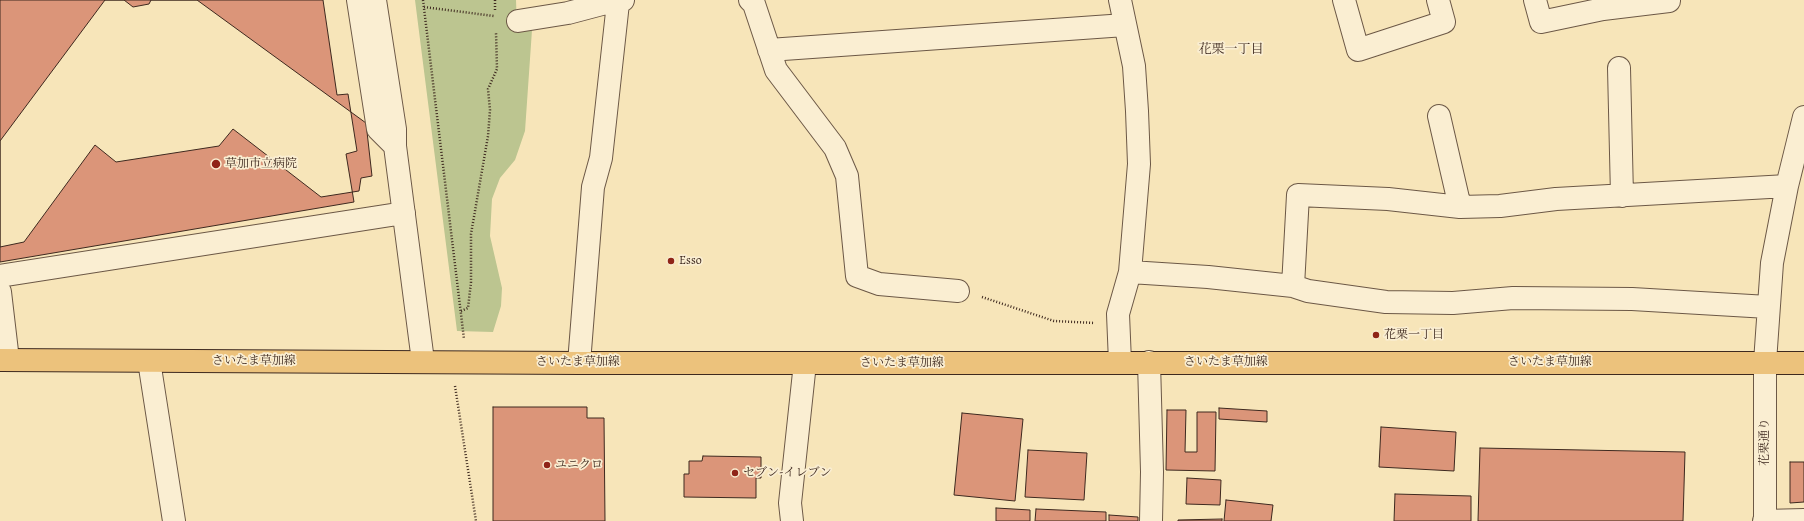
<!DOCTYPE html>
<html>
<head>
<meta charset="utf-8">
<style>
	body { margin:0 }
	canvas { display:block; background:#f7e5b9 }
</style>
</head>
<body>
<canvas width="1804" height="521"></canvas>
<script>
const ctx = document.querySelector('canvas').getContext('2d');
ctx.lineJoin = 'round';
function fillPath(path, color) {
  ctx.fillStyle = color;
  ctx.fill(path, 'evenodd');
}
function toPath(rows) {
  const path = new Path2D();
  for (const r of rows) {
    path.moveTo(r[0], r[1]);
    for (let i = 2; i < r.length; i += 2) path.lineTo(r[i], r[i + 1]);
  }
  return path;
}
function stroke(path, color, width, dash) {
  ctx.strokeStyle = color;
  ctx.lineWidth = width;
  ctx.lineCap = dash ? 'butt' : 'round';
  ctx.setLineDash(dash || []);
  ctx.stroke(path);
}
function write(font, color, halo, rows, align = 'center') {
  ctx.font = font + ' Alegreya,"Noto Serif JP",serif';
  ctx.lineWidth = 3.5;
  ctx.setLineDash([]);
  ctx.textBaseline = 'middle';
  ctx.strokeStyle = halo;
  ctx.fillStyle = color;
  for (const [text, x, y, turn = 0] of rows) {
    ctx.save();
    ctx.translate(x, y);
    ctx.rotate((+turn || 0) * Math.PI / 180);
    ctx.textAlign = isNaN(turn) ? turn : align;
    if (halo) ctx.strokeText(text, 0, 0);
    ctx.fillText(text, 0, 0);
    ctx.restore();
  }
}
const green = toPath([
	[415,0,516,0,517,29,532,30,525,131,515,160,500,178,492,199,490,236,502,288,501,306,493,332,457,331]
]);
const building = toPath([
	[0,0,323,0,337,95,348,94,357,151,346,154,354,202,0,262,0,0],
	[105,0,124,0,133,7,149,4,151,0,197,0,366,123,372,176,361,178,359,191,321,197,233,129,219,146,116,162,95,145,24,242,0,247,0,141,105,0],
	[493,407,587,407,587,418,604,418,605,521,493,521,493,407],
	[1219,408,1267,411,1267,422,1219,419,1219,408],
	[1167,410,1186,410,1185,452,1197,452,1197,412,1216,412,1215,471,1166,470,1167,410],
	[962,413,1023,419,1015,501,954,495,962,413],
	[1381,427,1456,432,1454,471,1379,467,1381,427],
	[1480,448,1685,452,1683,521,1478,521,1480,448],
	[1028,450,1087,453,1084,500,1025,497,1028,450],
	[703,456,761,457,761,478,756,478,756,498,684,497,684,474,689,474,689,461,702,461,703,456],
	[1790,462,1804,462,1804,502,1790,503,1790,462],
	[1187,478,1221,480,1220,505,1186,504,1187,478],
	[1395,494,1471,496,1471,521,1394,521,1395,494],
	[1226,500,1273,505,1271,521,1224,521,1226,500],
	[996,508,1030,510,1030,521,996,521,996,508],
	[1036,509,1106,512,1106,521,1035,521,1036,509],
	[1109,515,1138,517,1138,521,1109,521,1109,515],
	[1222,519,1222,521,1178,521,1178,520,1222,519]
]);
const path = toPath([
	[423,0,464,339],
	[495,0,495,11],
	[424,7,494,16],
	[982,297,1054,321,1095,323],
	[461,311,468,308,471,282,471,234,488,136,490,110,488,89,497,69,496,32],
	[455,386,476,521]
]);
const minor = toPath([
	[358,0,378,129,395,146],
	[375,0,395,129,395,146,423,361],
	[750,0,754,4,776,70,835,148,847,176,857,276,879,284,958,291],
	[1120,0,1134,66,1137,111,1139,164,1130,272,1118,314,1120,362],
	[1344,0,1358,50,1444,22,1438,0],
	[1535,0,1541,22,1603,9,1669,1],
	[518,21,568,13,617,0],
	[769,50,1125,25],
	[1619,68,1622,196],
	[1439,116,1460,207],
	[1130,272,1208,277,1293,286,1308,291,1386,302,1453,303,1513,298,1632,299,1768,307],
	[0,276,404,213],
	[1293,286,1298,195,1388,199,1460,207,1500,206,1556,199,1787,186],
	[0,292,8,360],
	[149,361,174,521],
	[1149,362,1152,472,1151,521],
	[579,363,593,187,601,158,618,3,623,0],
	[792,521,790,503,805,363],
	[1764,521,1804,520],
	[1765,521,1765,362,1772,263,1787,186,1804,117]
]);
const major = toPath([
	[0,360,579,363,1804,363]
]);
const markers = [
	[216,164,5,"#8f2418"],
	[671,261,4,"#8f2418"],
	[1376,335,4,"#8f2418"],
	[547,465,4,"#8f2418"],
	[735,473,4,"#8f2418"]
];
const poiNames = [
	["草加市立病院",225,164],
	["Esso",679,261],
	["花栗一丁目",1384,335],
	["ユニクロ",555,465],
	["セブン-イレブン",743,473]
];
const streetNames = [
	["さいたま草加線",254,361],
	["さいたま草加線",578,362],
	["さいたま草加線",1226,362],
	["さいたま草加線",1550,362],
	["さいたま草加線",902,363],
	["花栗通り",1765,442,-90]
];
const neighbourhoodNames = [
	["花栗一丁目",1231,50]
];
fillPath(green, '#bcc590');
fillPath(building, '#db9579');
stroke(building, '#3e291f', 1);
stroke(minor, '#6c5846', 24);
stroke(major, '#3e291f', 24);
stroke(path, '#3e291f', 2.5, [1, 2]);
stroke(minor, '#faeed2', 22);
stroke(major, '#ecc27c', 22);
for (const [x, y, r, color] of markers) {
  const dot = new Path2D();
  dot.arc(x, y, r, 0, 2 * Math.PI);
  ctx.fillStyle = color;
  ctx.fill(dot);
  stroke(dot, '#faeed2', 1.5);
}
write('12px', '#3e291f', '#faeed2', poiNames, 'left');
write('12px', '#3e291f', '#faeed2', streetNames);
write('13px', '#3e291f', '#faeed2', neighbourhoodNames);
</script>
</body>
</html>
